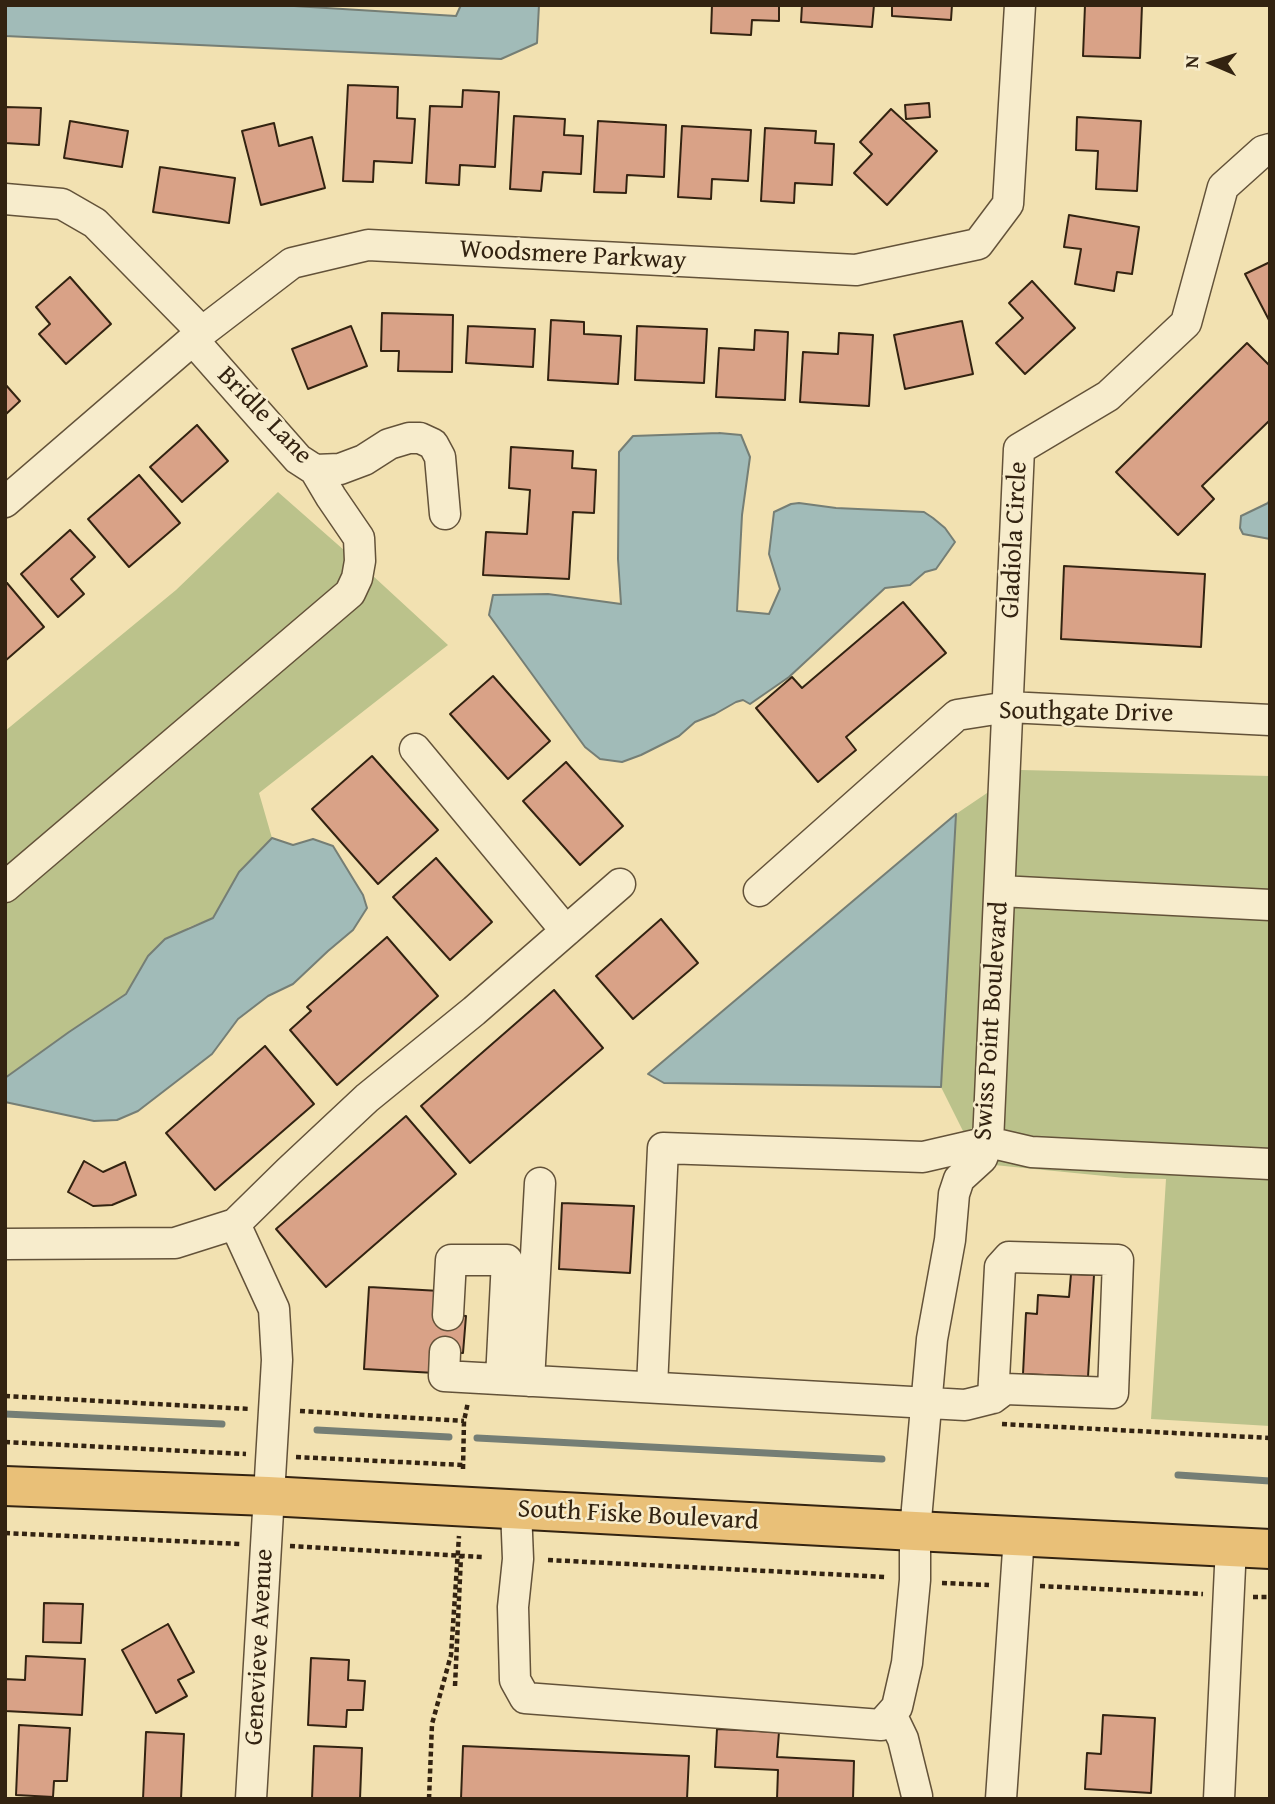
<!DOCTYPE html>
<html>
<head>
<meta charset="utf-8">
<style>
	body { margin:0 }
	#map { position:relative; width:1275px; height:1804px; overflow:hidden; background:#f2e1b1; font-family:"Gentium Book Plus",serif }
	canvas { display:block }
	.frame { position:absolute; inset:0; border:7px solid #332311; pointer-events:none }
	.north { position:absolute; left:1177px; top:28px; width:70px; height:70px; -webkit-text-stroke:5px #f7eccc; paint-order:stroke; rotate:273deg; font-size:19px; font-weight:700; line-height:28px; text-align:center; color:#332311 }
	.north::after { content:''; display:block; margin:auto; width:24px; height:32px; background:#332311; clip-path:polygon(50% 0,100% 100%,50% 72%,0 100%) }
</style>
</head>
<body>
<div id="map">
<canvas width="1275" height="1804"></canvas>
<div class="frame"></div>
<div class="north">N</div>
</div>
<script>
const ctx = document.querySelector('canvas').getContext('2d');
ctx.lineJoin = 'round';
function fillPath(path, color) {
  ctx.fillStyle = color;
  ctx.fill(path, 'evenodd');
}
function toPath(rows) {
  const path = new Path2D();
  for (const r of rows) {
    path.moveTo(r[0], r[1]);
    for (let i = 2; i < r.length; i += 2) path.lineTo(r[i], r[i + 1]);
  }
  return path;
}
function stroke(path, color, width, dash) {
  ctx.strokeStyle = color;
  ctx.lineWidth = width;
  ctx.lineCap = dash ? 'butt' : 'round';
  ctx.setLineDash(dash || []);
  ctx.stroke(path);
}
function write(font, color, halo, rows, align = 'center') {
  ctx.font = font + ' "Gentium Book Plus",serif';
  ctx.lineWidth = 5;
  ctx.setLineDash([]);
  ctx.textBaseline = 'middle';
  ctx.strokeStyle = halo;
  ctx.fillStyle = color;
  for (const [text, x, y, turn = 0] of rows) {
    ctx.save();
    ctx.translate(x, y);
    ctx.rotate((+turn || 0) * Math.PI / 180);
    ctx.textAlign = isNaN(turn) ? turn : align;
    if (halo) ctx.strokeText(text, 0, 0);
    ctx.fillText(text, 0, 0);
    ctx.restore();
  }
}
const green = toPath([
	[278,492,345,551,346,560,338,585,5,870,5,731,176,590],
	[372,575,448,645,259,793,272,838,239,872,213,918,189,927,148,956,126,994,69,1032,5,1078,5,905,360,602],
	[1021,770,1270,776,1270,1426,1151,1419,1166,1179,1125,1178,994,1165,1002,1143,1005,1104,1019,771],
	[990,791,974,1140,971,1147,941,1087,956,814]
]);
const water = toPath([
	[5,5,278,5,456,16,461,5,539,5,537,43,501,59,5,36,5,5],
	[719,433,741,435,750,457,742,515,737,611,769,614,780,589,769,554,774,512,791,504,799,503,836,508,924,512,933,518,945,528,955,542,936,569,925,572,910,585,885,588,789,677,750,704,743,700,736,702,715,714,695,722,679,736,641,755,622,762,600,759,585,747,489,615,493,595,548,594,621,604,618,559,619,452,633,436,719,433],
	[1270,499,1270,539,1243,534,1240,528,1241,516,1268,503,1270,499],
	[956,814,941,1087,664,1083,648,1074,956,814],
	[272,838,293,845,313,839,333,846,363,895,367,908,353,930,328,951,293,984,268,996,238,1019,212,1054,138,1111,117,1120,94,1121,5,1102,5,1078,69,1032,126,994,148,956,165,939,213,918,239,872,272,838]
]);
const stream = toPath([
	[5,1414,222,1424],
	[317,1430,449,1437],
	[477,1438,882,1459],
	[1178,1475,1270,1481]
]);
const building = toPath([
	[712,5,779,5,779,21,752,20,751,35,711,33,712,5],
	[802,5,874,5,872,27,801,22,802,5],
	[892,5,952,5,951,20,892,16,892,5],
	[1085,5,1142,5,1140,58,1083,56,1085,5],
	[348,85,398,87,397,118,415,119,412,163,374,161,373,182,343,181,348,85],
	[463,90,499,92,495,167,460,165,459,185,426,183,430,106,462,107,463,90],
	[929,103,930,117,906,119,905,105,929,103],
	[5,107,41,108,39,145,5,143,5,107],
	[891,109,937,151,887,205,854,173,872,154,860,142,891,109],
	[514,116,565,119,564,135,583,136,581,174,543,172,541,191,510,189,514,116],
	[1077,117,1141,121,1137,191,1096,189,1098,151,1076,150,1077,117],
	[70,121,128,131,122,167,64,158,70,121],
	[598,121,666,125,664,177,627,175,626,193,594,192,598,121],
	[274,123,279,146,312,137,325,188,261,205,242,131,274,123],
	[682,126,751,130,748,181,712,179,711,199,678,197,682,126],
	[765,128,816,131,815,143,834,144,832,185,795,183,794,203,761,201,765,128],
	[160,167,235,178,229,223,153,212,160,167],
	[1069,215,1139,227,1132,274,1117,272,1114,291,1075,284,1081,249,1064,247,1069,215],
	[1270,262,1270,322,1245,274,1270,262],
	[70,277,111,324,66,364,39,334,50,324,36,307,70,277],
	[1032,281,1075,328,1025,374,996,343,1023,318,1009,303,1032,281],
	[382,313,453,315,452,372,398,371,399,351,381,351,382,313],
	[551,320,584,322,584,334,621,336,618,384,548,380,551,320],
	[962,321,973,374,905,389,894,335,962,321],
	[351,326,367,366,308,389,292,349,351,326],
	[468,326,535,329,533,367,466,363,468,326],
	[637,326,707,329,704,383,635,380,637,326],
	[755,330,788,332,785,400,716,397,719,348,754,350,755,330],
	[839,333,873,335,869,406,800,402,803,352,838,354,839,333],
	[1247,343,1270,366,1270,420,1202,486,1214,499,1178,535,1116,472,1247,343],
	[5,384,20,401,5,415,5,384],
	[197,425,228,461,182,502,150,467,197,425],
	[511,447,573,451,572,468,596,470,594,513,573,512,569,579,483,575,486,532,527,534,530,490,509,488,511,447],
	[139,475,180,523,129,567,88,519,139,475],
	[70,530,95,557,71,579,84,594,58,617,21,574,70,530],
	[1064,566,1205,574,1201,647,1061,639,1064,566],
	[7,583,44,627,5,661,5,585,7,583],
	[903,602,946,653,846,737,856,750,818,782,756,708,792,677,802,688,903,602],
	[493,676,550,741,508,779,450,714,493,676],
	[372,756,438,830,378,884,312,809,372,756],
	[566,762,623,826,580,865,523,801,566,762],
	[436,858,492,922,450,960,393,897,436,858],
	[661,919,698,963,633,1019,596,976,661,919],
	[387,937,438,996,337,1085,290,1030,311,1011,307,1007,387,937],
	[554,990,603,1048,470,1163,421,1106,554,990],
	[265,1046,314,1104,215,1190,166,1133,265,1046],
	[406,1116,456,1174,326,1287,276,1229,406,1116],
	[84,1161,103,1172,125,1162,136,1195,112,1205,93,1206,68,1192,84,1161],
	[562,1203,634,1206,630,1273,559,1269,562,1203],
	[1071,1274,1094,1275,1088,1377,1023,1374,1026,1313,1037,1314,1038,1295,1069,1297,1071,1274],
	[369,1287,440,1291,439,1314,466,1316,463,1353,436,1352,435,1373,364,1369,369,1287],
	[44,1603,83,1604,81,1643,43,1642,44,1603],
	[168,1624,194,1672,178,1680,187,1696,156,1713,122,1650,168,1624],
	[26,1656,85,1659,82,1715,5,1711,5,1679,25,1680,26,1656],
	[311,1658,349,1660,348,1680,365,1681,363,1710,347,1710,346,1727,308,1725,311,1658],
	[1103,1715,1155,1718,1151,1793,1085,1789,1087,1753,1101,1754,1103,1715],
	[19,1725,70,1728,67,1781,54,1781,53,1797,16,1795,19,1725],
	[717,1729,779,1732,777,1757,854,1761,853,1799,777,1799,778,1770,715,1767,717,1729],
	[146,1732,184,1734,181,1799,143,1799,146,1732],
	[314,1746,362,1748,360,1799,312,1799,314,1746],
	[463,1746,689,1756,687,1799,461,1799,463,1746]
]);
const path = toPath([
	[5,1396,250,1409],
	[300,1411,464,1421],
	[1002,1424,1270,1438],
	[5,1442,246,1454],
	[296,1457,463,1465],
	[463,1469,464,1421,468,1402],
	[5,1533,240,1544],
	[290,1546,482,1557],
	[548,1560,886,1577],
	[942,1583,989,1585],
	[1040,1586,1203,1594],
	[1253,1597,1270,1597],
	[455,1686,461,1556],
	[429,1799,432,1724,451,1655,459,1536]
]);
const minor = toPath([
	[5,199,62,204,95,223,202,332],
	[193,340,298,459,315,470,340,469,364,460,389,444,409,438,420,438,433,444,440,457,445,514],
	[5,502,202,332,292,263,368,245,856,270,978,244,1008,204,1020,5],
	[415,749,566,931],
	[5,887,350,593,357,578,360,561,359,538,331,497,315,470],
	[759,891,957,715,1008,707,1270,720],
	[1000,891,1270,905],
	[235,1224,274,1309,277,1360,251,1799],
	[5,1244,175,1243,235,1224,289,1171,367,1098,474,1011,620,884],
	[448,1315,451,1260,507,1260,501,1379],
	[445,1352,444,1376,965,1405,993,1398,1005,1389,1113,1393,1118,1260,1009,1257,1000,1267,993,1398],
	[529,1381,540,1183],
	[652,1387,663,1148,923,1157,988,1142,1031,1152,1270,1164],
	[516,1509,518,1559,513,1607,515,1680,525,1698,881,1725,897,1707,907,1663,915,1580,915,1531,932,1339,950,1240,954,1194,959,1179,982,1158,988,1142,1019,449,1108,396,1186,323,1223,187,1263,151,1270,149],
	[891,1714,903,1739,917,1796],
	[1001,1799,1019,1536],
	[1219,1799,1231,1546]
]);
const major = toPath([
	[5,1486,268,1496,915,1531,1270,1549]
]);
const streetNames = [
	["Woodsmere Parkway",573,256,3],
	["Bridle Lane",264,416,46],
	["Gladiola Circle",1015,540,-87],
	["Southgate Drive",1086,713,1],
	["Swiss Point Boulevard",992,1021,-86],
	["South Fiske Boulevard",638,1516,3],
	["Genevieve Avenue",260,1647,-87]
];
fillPath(green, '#bbc28b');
fillPath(water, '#a1bbb8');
stroke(water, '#757e75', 2);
stroke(stream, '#757e75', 7);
fillPath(building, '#d9a287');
stroke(building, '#332311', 2);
stroke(minor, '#635239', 33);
stroke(major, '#332311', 42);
stroke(path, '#332311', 4.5, [5, 3.5]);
stroke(minor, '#f7eccc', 30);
stroke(major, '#e9c078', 38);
write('26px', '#332311', '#f7eccc', streetNames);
</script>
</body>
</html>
